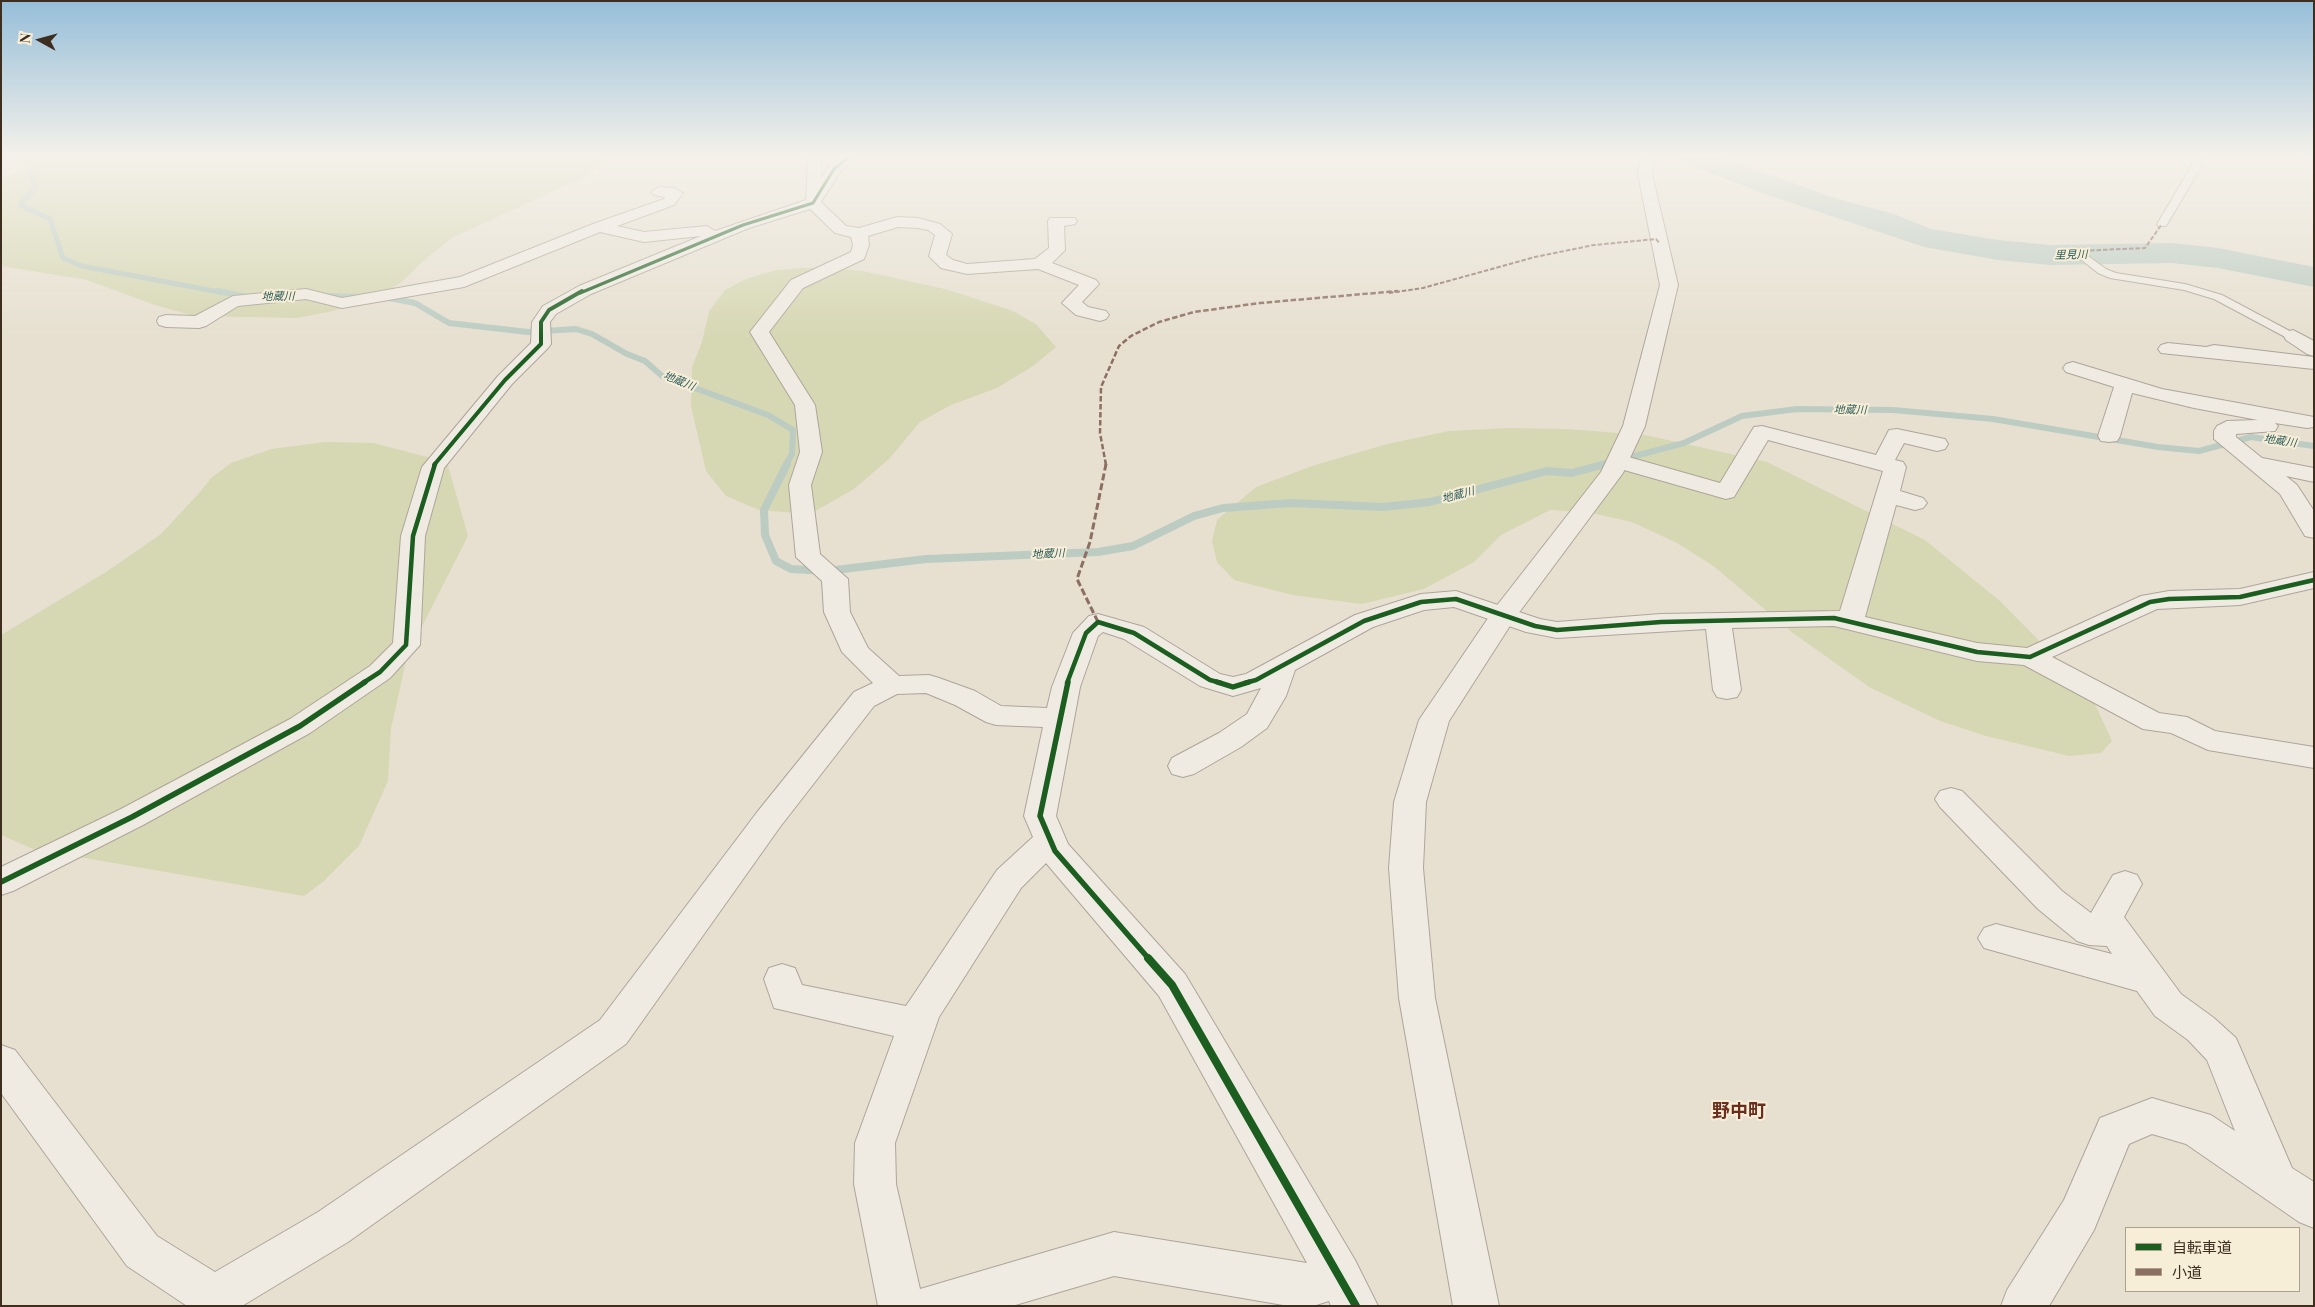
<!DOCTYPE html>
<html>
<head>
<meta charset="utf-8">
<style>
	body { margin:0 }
	#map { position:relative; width:2315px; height:1307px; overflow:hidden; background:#e7e0d1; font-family:"Playfair Display","Noto Sans JP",serif }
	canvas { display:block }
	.frame { position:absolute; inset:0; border:2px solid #3d2e20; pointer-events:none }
	.legend { position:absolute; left:2125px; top:1227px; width:175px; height:65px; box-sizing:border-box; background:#f7eed8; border:1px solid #ada18e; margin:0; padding:6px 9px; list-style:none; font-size:15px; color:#3d2e20 }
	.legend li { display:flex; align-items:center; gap:10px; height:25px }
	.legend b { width:25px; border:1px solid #ada18e }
	.north { position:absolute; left:15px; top:15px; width:50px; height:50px; -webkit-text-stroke:4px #f7eed8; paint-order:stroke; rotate:277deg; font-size:14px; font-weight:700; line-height:20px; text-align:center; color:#3d2e20 }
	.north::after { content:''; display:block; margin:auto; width:18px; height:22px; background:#3d2e20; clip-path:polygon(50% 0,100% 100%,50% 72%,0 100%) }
</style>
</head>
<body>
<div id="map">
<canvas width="2315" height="1307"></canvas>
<div class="frame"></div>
<ul class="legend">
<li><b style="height:6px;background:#1b5e20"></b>自転車道</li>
<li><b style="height:6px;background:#8d6e63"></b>小道</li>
</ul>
<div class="north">N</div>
</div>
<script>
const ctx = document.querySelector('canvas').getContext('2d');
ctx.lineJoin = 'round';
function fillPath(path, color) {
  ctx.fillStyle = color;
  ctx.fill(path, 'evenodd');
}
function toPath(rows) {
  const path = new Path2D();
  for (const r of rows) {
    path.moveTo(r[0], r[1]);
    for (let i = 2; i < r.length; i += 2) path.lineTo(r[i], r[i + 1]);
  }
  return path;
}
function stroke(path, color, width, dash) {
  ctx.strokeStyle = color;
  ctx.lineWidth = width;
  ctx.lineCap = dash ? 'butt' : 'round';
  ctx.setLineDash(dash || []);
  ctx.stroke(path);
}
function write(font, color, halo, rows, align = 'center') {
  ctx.font = font + ' "Playfair Display","Noto Sans JP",serif';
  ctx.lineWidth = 4;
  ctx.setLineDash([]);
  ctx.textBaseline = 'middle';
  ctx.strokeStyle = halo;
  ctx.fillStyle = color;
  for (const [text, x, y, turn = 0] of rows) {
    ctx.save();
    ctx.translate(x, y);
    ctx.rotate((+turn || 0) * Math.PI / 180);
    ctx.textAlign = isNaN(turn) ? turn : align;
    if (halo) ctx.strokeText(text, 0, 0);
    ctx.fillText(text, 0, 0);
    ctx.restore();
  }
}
const green = toPath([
	[1,156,610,156,586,176,452,238,422,262,404,280,377,299,329,312,296,318,194,316,155,305,87,280,1,266,1,179,23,169,26,164,1,159],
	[800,268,831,268,863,271,949,290,1013,311,1036,324,1056,347,1033,366,997,388,951,405,920,422,889,459,854,489,810,514,759,510,726,496,706,471,691,406,692,367,702,342,709,311,725,290,746,279,776,270],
	[1508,428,1566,429,1645,435,1767,462,1925,540,2000,601,2063,665,2094,702,2112,741,2101,753,2069,756,1986,736,1940,721,1869,687,1793,633,1712,565,1677,543,1632,522,1587,512,1550,510,1501,535,1474,562,1424,589,1362,604,1292,595,1234,580,1217,562,1212,541,1217,520,1256,487,1315,465,1387,444,1449,431],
	[325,442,373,443,447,462,468,536,407,656,391,729,388,781,359,846,324,881,304,896,33,849,1,835,1,635,106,572,161,534,200,492,211,478,231,463,272,449]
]);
const streamFar2 = toPath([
	[30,171,36,187,20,205,50,219,63,258,82,266,225,293]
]);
const streamFar1 = toPath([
	[218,291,248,297],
	[321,296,363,297],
	[384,297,415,303,449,323,528,332,576,329,592,334,627,354,645,361,662,376,768,415,793,430,792,454,786,465],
	[1601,465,1684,443,1742,416,1797,409,1893,410,1993,419,2158,447,2199,451,2251,437,2314,446]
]);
const stream = toPath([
	[787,464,764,510,765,535,776,561,791,569,827,571,926,559,1098,552,1133,546,1194,516,1223,508,1291,503,1383,507,1430,502,1547,471,1572,473,1605,464]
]);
const river = toPath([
	[1677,156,1716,156,1841,200,1894,214,1931,229,1998,240,2050,245,2172,243,2218,248,2314,267,2314,287,2218,268,2172,263,2050,265,1998,260,1924,247,1768,195,1681,162,1677,156]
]);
const service = toPath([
	[2194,156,2202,156,2201,167,2166,226,2158,226,2157,224,2191,167,2194,156],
	[2077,248,2106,269,2116,273,2185,284,2222,295,2299,336,2293,340,2289,339,2214,299,2184,290,2110,278,2098,273,2073,253,2073,249,2077,248]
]);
const minor = toPath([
	[806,156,820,156,822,177,829,166,842,156,857,156,840,172,821,202,846,226,859,228,897,217,918,218,940,224,952,234,946,255,953,260,967,264,1035,259,1049,248,1048,221,1050,218,1075,218,1077,221,1075,224,1064,226,1065,250,1052,263,1096,280,1099,284,1082,302,1088,307,1106,311,1109,315,1106,319,1100,321,1076,315,1062,303,1079,285,1038,269,967,274,941,268,929,256,935,235,928,230,918,228,898,227,868,236,869,245,864,259,803,288,769,332,815,405,822,452,811,485,820,554,848,579,850,612,868,648,899,676,929,675,939,678,975,691,1001,706,1047,708,1052,687,1073,633,1089,616,1098,614,1144,627,1220,674,1233,677,1246,674,1355,615,1421,594,1456,591,1540,619,1557,622,1661,614,1840,611,1883,471,1768,440,1734,497,1726,499,1610,466,1607,461,1610,456,1618,454,1720,483,1754,427,1762,426,1876,455,1889,430,1897,429,1945,439,1948,444,1945,449,1937,451,1904,443,1895,460,1903,462,1906,467,1900,491,1923,498,1927,503,1923,508,1915,510,1896,505,1865,617,1977,643,2027,648,2141,596,2169,591,2240,589,2314,572,2314,588,2240,605,2157,609,2052,657,2159,713,2187,717,2215,731,2314,747,2314,768,2208,750,2171,733,2143,729,2024,665,1977,661,1834,626,1732,628,1741,690,1737,697,1727,699,1717,697,1713,690,1706,629,1557,638,1526,632,1454,607,1424,610,1373,627,1295,670,1286,696,1267,728,1241,747,1194,774,1183,777,1172,774,1168,766,1172,758,1219,733,1247,714,1261,688,1233,696,1200,686,1124,639,1103,632,1098,636,1080,687,1056,816,1068,844,1185,974,1355,1260,1378,1306,1331,1306,1329,1301,1313,1306,1289,1306,1114,1276,1012,1306,878,1306,854,1184,855,1143,894,1036,774,1008,764,979,769,968,782,964,795,968,802,985,906,1006,997,870,1033,837,1024,816,1043,727,996,725,986,722,955,705,926,693,897,694,874,706,780,827,626,1044,348,1242,242,1306,187,1306,127,1266,1,1093,1,1045,15,1050,157,1236,215,1272,318,1212,600,1020,758,811,854,692,873,683,842,652,824,612,822,581,796,557,789,485,800,452,795,405,750,332,791,280,851,252,853,245,851,237,835,233,810,209,749,228,591,294,556,314,550,322,551,344,548,348,512,384,444,468,425,536,420,645,390,678,310,733,143,825,13,891,1,895,1,867,121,809,290,719,370,666,393,643,401,536,422,467,498,376,531,343,532,322,543,306,579,286,701,236,644,242,600,232,464,287,342,308,306,299,238,306,206,326,199,328,166,327,159,325,157,321,159,317,166,315,195,316,233,296,306,289,342,298,460,277,593,224,664,199,665,197,654,195,651,192,659,187,675,188,683,193,674,205,617,226,644,232,707,226,715,231,806,200,808,167,806,156],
	[1046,863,1159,996,1307,1263,1114,1232,920,1289,896,1184,895,1143,939,1017,1021,888,1046,863],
	[2299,156,2314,156,2314,161,2301,159,2299,156],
	[2293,330,2314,341,2314,356,2307,354,2286,340,2284,336,2286,332,2293,330],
	[2168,343,2206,347,2214,345,2314,357,2314,369,2161,353,2158,349,2161,345,2168,343],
	[2073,362,2162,389,2314,417,2314,427,2307,428,2275,423,2278,426,2275,431,2236,434,2236,437,2262,458,2314,468,2314,482,2286,476,2297,485,2314,511,2314,538,2305,536,2280,494,2214,439,2214,431,2217,426,2227,421,2258,420,2194,408,2132,393,2120,436,2117,441,2109,442,2101,441,2098,436,2114,387,2066,372,2063,368,2066,364,2073,362],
	[1951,788,1962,791,2062,891,2091,913,2113,875,2125,871,2137,875,2142,884,2124,917,2181,994,2214,1018,2236,1038,2292,1168,2314,1182,2314,1228,2299,1222,2186,1144,2152,1134,2129,1144,2094,1230,2049,1306,2001,1306,2007,1290,2064,1200,2100,1118,2152,1098,2211,1115,2235,1131,2207,1060,2188,1040,2155,1016,2137,991,1984,948,1978,938,1984,928,1996,924,2112,954,2107,946,2089,945,2077,941,2038,909,1940,807,1935,799,1940,791,1951,788]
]);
const tertiary = toPath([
	[1648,156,1664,156,1654,164,1652,174,1678,285,1645,426,1623,473,1515,618,1449,721,1426,802,1423,868,1435,998,1499,1306,1453,1306,1399,998,1389,868,1394,802,1419,720,1495,608,1601,472,1623,426,1660,285,1638,174,1640,162,1648,156]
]);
const quietFar2 = toPath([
	[2077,251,2145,248,2162,224],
	[1389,293,1423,288,1535,257,1594,245,1656,239,1660,244]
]);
const quietFar1 = toPath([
	[1106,465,1100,433,1101,387,1119,346,1131,336,1159,322,1194,312,1260,303,1398,291]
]);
const quiet = toPath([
	[1098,622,1077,579,1090,542,1106,464]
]);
const cyclewayFar4 = toPath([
	[580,293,743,225,813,203,834,169,850,156]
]);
const cyclewayFar3 = toPath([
	[434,465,505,380,541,344,541,322,549,310,582,291]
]);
const cyclewayFar2 = toPath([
	[363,683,380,672,406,645,413,536,435,464],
	[1067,683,1086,633,1098,622,1134,633,1210,680,1221,683],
	[1245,683,1256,680,1364,621,1421,602,1456,599,1535,626,1557,630,1661,622,1834,618,1977,652,2030,657,2150,602,2169,599,2240,597,2314,580]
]);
const cyclewayFar1 = toPath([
	[1068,682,1040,816,1055,851,1149,959],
	[1217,682,1233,687,1249,682],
	[1,882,132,817,300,726,365,682]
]);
const cycleway = toPath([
	[1148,958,1172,985,1356,1306]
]);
const farWaternames = [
	["里見川",2071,255,-1],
	["地蔵川",278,297],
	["地蔵川",679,381,22],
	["地蔵川",1850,410,1],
	["地蔵川",2280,441,8],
	["地蔵川",1458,495,-15],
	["地蔵川",1048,554,-3]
];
const nearQuarternames = [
	["野中町",1739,1111]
];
fillPath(green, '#d6d7b3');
stroke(streamFar2, '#bcccc2', 5);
stroke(streamFar1, '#bcccc2', 6);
stroke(stream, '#bcccc2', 8);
fillPath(river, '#bcccc2');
stroke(service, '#ada599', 2);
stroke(minor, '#ada599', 2);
stroke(tertiary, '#ada599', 2);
fillPath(service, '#efebe3');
fillPath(minor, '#efebe3');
fillPath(tertiary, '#efebe3');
stroke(quietFar2, '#8d6e63', 2, [4.5, 2]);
stroke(quietFar1, '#8d6e63', 2.5, [5.5, 2.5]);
stroke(quiet, '#8d6e63', 3, [7, 3]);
stroke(cyclewayFar4, '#1b5e20', 3);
stroke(cyclewayFar3, '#1b5e20', 4);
stroke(cyclewayFar2, '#1b5e20', 4.5);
stroke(cyclewayFar1, '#1b5e20', 5.5);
stroke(cycleway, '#1b5e20', 8);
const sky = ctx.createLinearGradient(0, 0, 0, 339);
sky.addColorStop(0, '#96bed9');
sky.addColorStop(0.46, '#f4f1ea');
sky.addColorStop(1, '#f4f1ea00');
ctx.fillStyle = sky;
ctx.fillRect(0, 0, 2315, 339);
write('italic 11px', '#2f5d5a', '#f7eed8', farWaternames);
write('bold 18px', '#6b2e1e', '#f7eed8', nearQuarternames);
</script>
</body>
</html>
